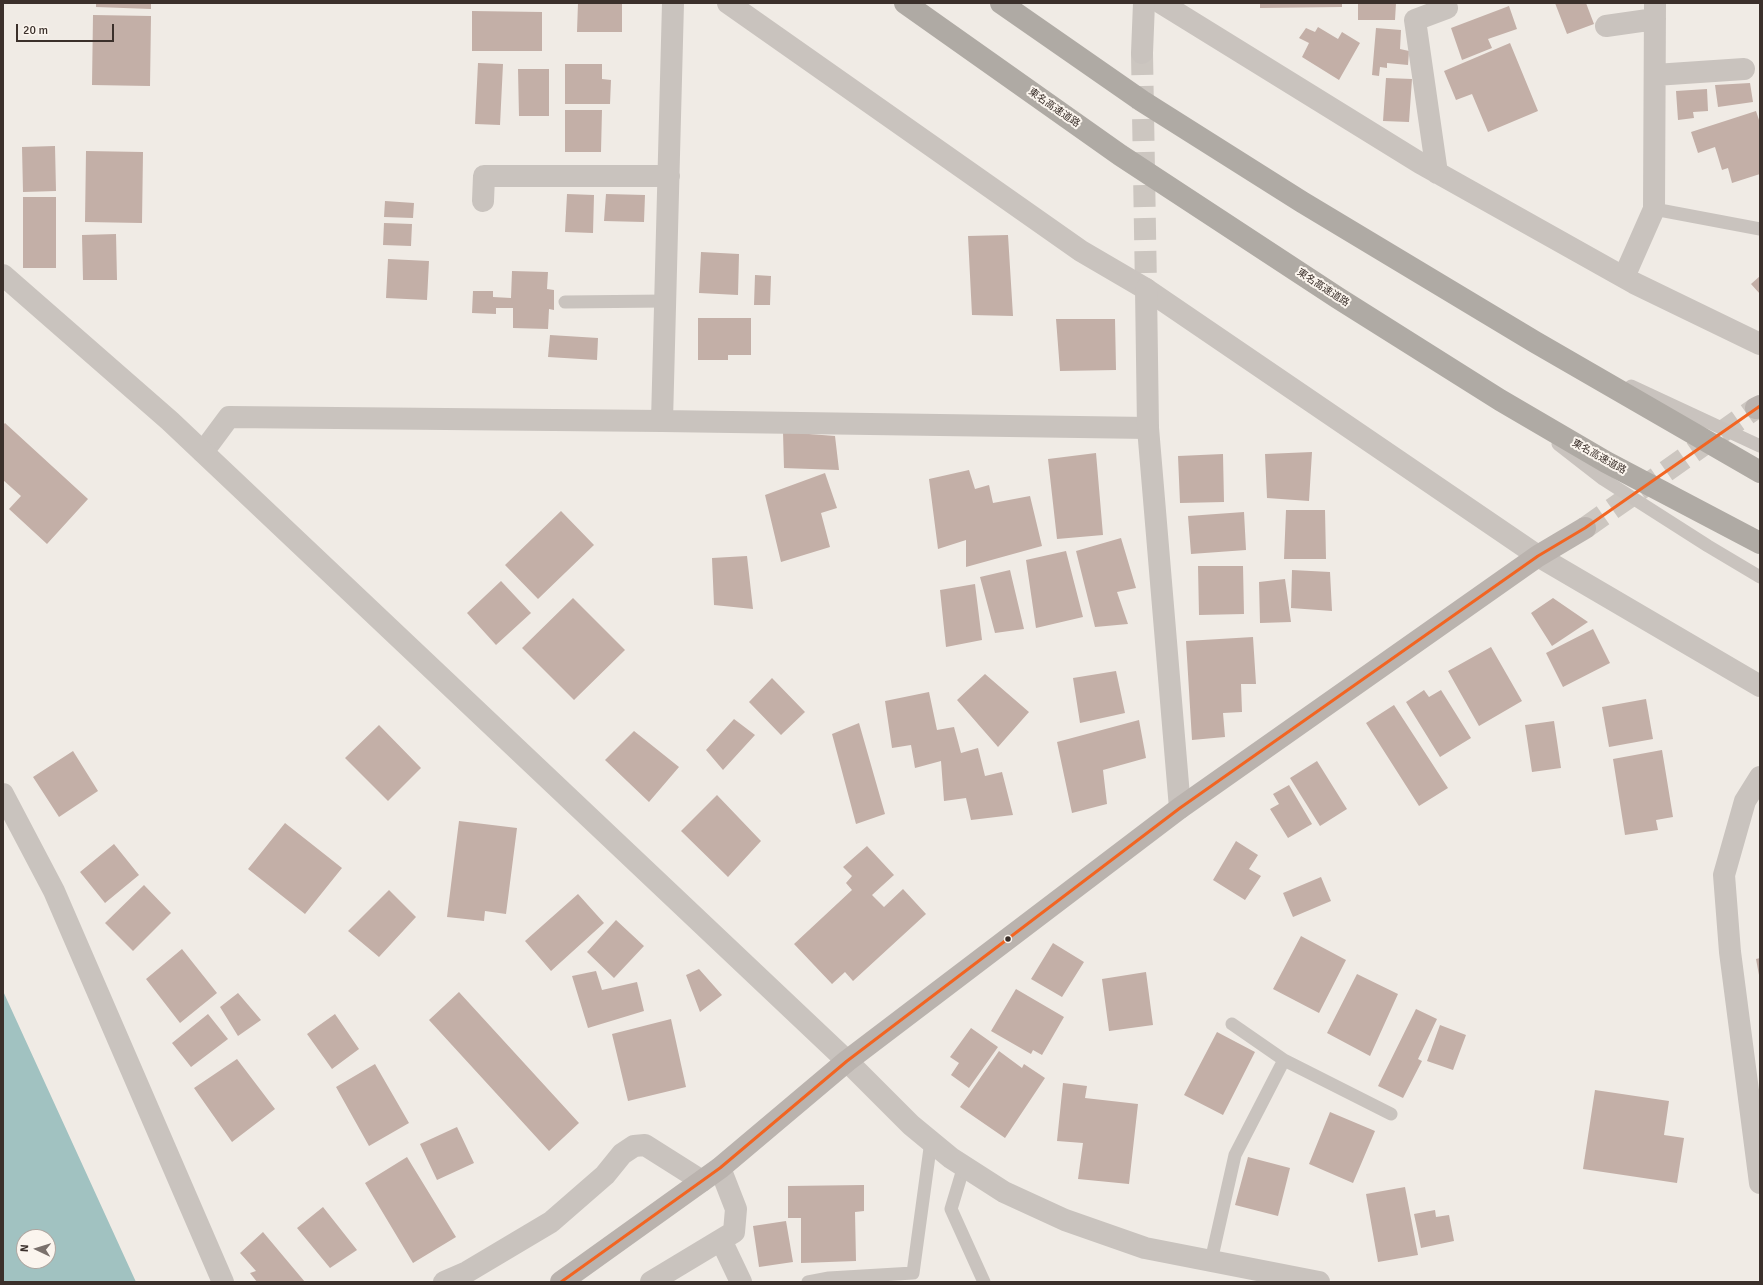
<!DOCTYPE html>
<html>
<head>
<meta charset="utf-8">
<style>
	body { margin:0 }
	#map { position:relative; width:1763px; height:1285px; overflow:hidden; background:#f0ebe5; font-family:Signika,sans-serif }
	canvas { display:block }
	.frame { position:absolute; inset:0; border:4px solid #3b302b; pointer-events:none }
	.north { position:absolute; left:16px; top:1229px; width:40px; height:40px; box-sizing:border-box; background:#fbf5ee; border:1px solid #aea6a0; border-radius:50%; rotate:274deg; font-size:11px; font-weight:700; line-height:16px; text-align:center; color:#3b302b }
	.north::after { content:''; display:block; margin:auto; width:14px; height:18px; background:#7a716c; clip-path:polygon(50% 0,100% 100%,50% 72%,0 100%) }
	.scale { position:absolute; left:16px; top:24px; width:98px; height:18px; box-sizing:border-box; border:2px solid #3b302b; border-top:0; padding-left:5px; font-size:12px; line-height:14px; white-space:nowrap; color:#3b302b; -webkit-text-stroke:3px #fbf5ee; paint-order:stroke }
</style>
</head>
<body>
<div id="map">
<canvas width="1763" height="1285"></canvas>
<div class="frame"></div>
<div class="north">N</div>
<div class="scale">20 m</div>
</div>
<script>
const ctx = document.querySelector('canvas').getContext('2d');
ctx.lineJoin = 'round';
function fillPath(path, color) {
  ctx.fillStyle = color;
  ctx.fill(path, 'evenodd');
}
function toPath(rows) {
  const path = new Path2D();
  for (const r of rows) {
    path.moveTo(r[0], r[1]);
    for (let i = 2; i < r.length; i += 2) path.lineTo(r[i], r[i + 1]);
  }
  return path;
}
function stroke(path, color, width, dash) {
  ctx.strokeStyle = color;
  ctx.lineWidth = width;
  ctx.lineCap = dash ? 'butt' : 'round';
  ctx.setLineDash(dash || []);
  ctx.stroke(path);
}
function write(font, color, halo, rows, align = 'center') {
  ctx.font = font + ' Signika,"Noto Sans JP",sans-serif';
  ctx.lineWidth = 4;
  ctx.setLineDash([]);
  ctx.textBaseline = 'middle';
  ctx.strokeStyle = halo;
  ctx.fillStyle = color;
  for (const [text, x, y, turn = 0] of rows) {
    ctx.save();
    ctx.translate(x, y);
    ctx.rotate((+turn || 0) * Math.PI / 180);
    ctx.textAlign = isNaN(turn) ? turn : align;
    if (halo) ctx.strokeText(text, 0, 0);
    ctx.fillText(text, 0, 0);
    ctx.restore();
  }
}
const water = toPath([
	[3,991,8,1002,136,1282,3,1282],
	[24,1237,48,1237,48,1261,24,1261]
]);
const building = toPath([
	[96,3,151,3,151,9,96,7],
	[578,3,622,3,622,32,577,32],
	[1260,3,1342,3,1342,7,1260,8],
	[1358,3,1396,3,1395,20,1358,20],
	[1555,3,1586,3,1594,24,1567,34],
	[1509,6,1517,29,1488,39,1492,48,1462,60,1451,28],
	[472,11,542,12,542,51,472,51],
	[93,15,151,16,150,86,92,85],
	[1318,27,1338,39,1342,32,1360,43,1339,80,1302,57,1309,43,1299,38,1306,28,1315,32],
	[1376,28,1401,30,1400,49,1409,51,1408,65,1387,63,1387,68,1380,67,1379,76,1372,75],
	[1510,43,1538,111,1488,132,1472,94,1456,100,1444,71],
	[478,63,503,64,500,125,475,124],
	[565,64,602,64,602,79,611,80,610,104,565,104],
	[518,69,549,69,549,116,519,116],
	[1386,78,1412,79,1409,122,1383,121],
	[1750,83,1753,102,1718,107,1715,85],
	[1707,89,1708,111,1693,112,1694,118,1678,120,1676,91],
	[565,110,602,110,601,152,565,152],
	[1756,111,1760,123,1760,174,1732,183,1728,168,1722,170,1715,147,1698,153,1691,132],
	[55,146,56,191,23,192,22,147],
	[86,151,143,152,142,223,85,222],
	[567,194,594,195,593,233,565,232],
	[606,194,645,195,644,222,604,221],
	[23,197,56,197,56,268,23,268],
	[385,201,414,203,413,218,384,217],
	[384,223,412,224,411,246,383,245],
	[116,234,117,280,83,280,82,235],
	[1008,235,1013,316,972,315,968,236],
	[701,252,739,254,738,295,699,293],
	[388,259,429,261,427,300,386,298],
	[512,271,548,272,547,289,554,290,554,310,549,309,548,329,513,328,513,308,496,308,496,314,472,313,473,291,493,291,493,297,511,298],
	[755,275,771,276,770,305,754,305],
	[1760,276,1760,294,1751,284],
	[698,318,751,318,751,355,728,355,728,360,698,360],
	[1056,319,1115,319,1116,370,1060,371],
	[550,335,598,338,597,360,548,357],
	[5,423,88,499,47,544,9,509,21,496,3,480,3,425],
	[783,432,835,436,839,470,784,468],
	[1312,452,1309,501,1267,498,1265,454],
	[1096,453,1103,535,1057,539,1048,459],
	[1223,454,1224,502,1180,503,1178,456],
	[969,470,975,489,989,485,993,503,1030,496,1042,546,966,567,966,540,938,549,929,479],
	[825,473,837,508,821,513,830,547,781,562,765,495],
	[1286,510,1325,510,1326,559,1284,559],
	[561,511,594,545,538,599,505,565],
	[1244,512,1246,550,1191,554,1188,516],
	[1121,538,1136,588,1117,592,1128,624,1095,627,1076,551],
	[1066,551,1083,617,1036,628,1026,560],
	[747,556,753,609,714,605,712,558],
	[1198,566,1243,566,1244,614,1199,615],
	[1010,570,1024,629,995,633,980,577],
	[1292,570,1330,572,1332,611,1291,608],
	[1285,579,1291,622,1260,623,1259,582],
	[501,581,531,613,496,645,467,613],
	[975,584,982,640,946,647,940,590],
	[573,598,625,650,574,700,522,648],
	[1553,598,1588,622,1552,646,1531,613],
	[1593,629,1610,663,1563,687,1546,653],
	[1253,637,1256,684,1241,684,1242,712,1223,713,1225,737,1192,740,1186,641],
	[1491,647,1522,701,1479,726,1448,671],
	[1116,671,1125,713,1080,723,1073,678],
	[985,674,1029,712,998,747,957,700],
	[772,678,805,712,781,735,749,702],
	[1424,690,1429,697,1441,690,1471,738,1440,757,1406,702],
	[929,692,937,730,954,727,961,753,978,748,985,776,1002,772,1013,815,971,820,966,798,944,801,941,761,915,768,911,745,892,748,885,701],
	[1646,699,1653,739,1609,747,1602,707],
	[1394,705,1448,788,1419,806,1366,723],
	[734,719,755,735,723,770,706,750],
	[1139,720,1146,758,1103,770,1107,804,1072,813,1057,742],
	[1554,721,1561,768,1532,772,1525,725],
	[859,723,885,814,856,824,832,734],
	[379,725,421,768,388,801,345,758],
	[634,731,679,767,649,802,605,760],
	[1662,750,1673,817,1656,820,1658,830,1625,835,1613,759],
	[73,751,98,791,59,817,33,777],
	[1317,761,1347,809,1320,826,1290,778],
	[1289,785,1312,824,1288,838,1270,809,1279,804,1273,794],
	[717,795,761,841,728,877,681,831],
	[459,821,517,828,506,914,485,911,484,921,447,917],
	[285,823,342,868,305,914,248,869],
	[1236,841,1258,855,1249,869,1261,876,1245,900,1213,880],
	[114,844,139,875,105,903,80,872],
	[867,846,894,875,872,895,884,907,903,889,926,914,853,981,845,972,832,984,794,944,852,890,846,883,852,876,843,867],
	[1321,877,1331,901,1293,917,1283,893],
	[144,885,171,913,133,951,105,923],
	[389,890,416,917,379,957,348,931],
	[578,894,604,923,551,971,525,941],
	[616,920,644,946,614,978,587,952],
	[1301,936,1346,960,1319,1013,1273,989],
	[1053,943,1084,962,1062,997,1031,979],
	[182,949,217,993,180,1023,146,979],
	[1760,958,1760,975,1759,975,1756,959],
	[699,969,722,995,700,1012,686,975],
	[596,971,602,990,637,982,644,1011,588,1028,572,976],
	[1146,972,1153,1025,1109,1031,1102,979],
	[1357,974,1398,994,1370,1056,1327,1033],
	[1016,989,1064,1017,1042,1055,1033,1050,1031,1054,991,1031],
	[459,992,579,1123,549,1151,429,1020],
	[238,993,261,1020,238,1036,220,1007],
	[1416,1009,1437,1019,1418,1059,1422,1061,1403,1098,1378,1086],
	[208,1014,228,1039,191,1067,172,1043],
	[335,1014,359,1049,332,1069,307,1034],
	[671,1019,686,1087,628,1101,612,1034],
	[1440,1025,1466,1035,1453,1070,1427,1061],
	[971,1028,998,1047,969,1088,951,1075,959,1063,950,1057],
	[1217,1032,1255,1052,1223,1115,1184,1095],
	[999,1051,1022,1068,1024,1064,1045,1078,1005,1138,960,1107],
	[237,1059,275,1109,232,1142,194,1088],
	[375,1064,409,1123,369,1146,336,1087],
	[1063,1083,1087,1086,1085,1098,1138,1104,1129,1184,1078,1179,1083,1143,1057,1141],
	[1595,1090,1669,1101,1664,1135,1684,1138,1677,1183,1583,1169],
	[1330,1112,1375,1131,1353,1183,1309,1164],
	[457,1127,474,1163,437,1180,420,1144],
	[407,1157,456,1237,413,1263,365,1183],
	[1248,1157,1290,1168,1278,1216,1235,1205],
	[864,1185,864,1211,855,1212,856,1261,801,1263,801,1218,788,1218,788,1186],
	[1405,1187,1418,1255,1378,1262,1366,1194],
	[323,1207,357,1250,330,1268,297,1228],
	[1435,1210,1436,1217,1449,1215,1454,1241,1421,1248,1414,1214],
	[786,1221,793,1262,759,1267,753,1226],
	[263,1232,305,1282,257,1282,250,1273,256,1271,240,1253]
]);
const tertiaryTunnel = toPath([
	[1142,53,1146,289]
]);
const secondaryTunnel = toPath([
	[1585,528,1756,408]
]);
const service = toPath([
	[1654,209,1760,229],
	[565,302,665,301],
	[1631,386,1760,446],
	[1558,444,1603,479,1708,546,1760,577],
	[1284,1060,1391,1114],
	[964,1166,951,1209,984,1282],
	[1211,1261,1235,1155,1284,1060,1232,1024],
	[808,1282,829,1278,913,1273,931,1141]
]);
const minor = toPath([
	[673,3,662,421,1148,428],
	[728,3,1081,251,1146,289,1538,556,1760,686],
	[1161,3,1420,163,1634,283,1760,344],
	[1606,26,1655,19],
	[1655,75,1744,69],
	[1437,173,1415,20,1447,8],
	[483,201,484,176,669,176],
	[1624,277,1654,209,1655,3],
	[203,452,229,417,662,421],
	[1760,777,1745,801,1724,875,1730,952,1760,1183],
	[3,794,54,891,223,1282],
	[721,1240,741,1282],
	[444,1282,467,1272,551,1222,605,1175,622,1154,634,1146,645,1145,702,1181],
	[651,1282,734,1232,736,1209,720,1168]
]);
const tertiary = toPath([
	[1142,53,1144,3],
	[3,275,170,421,847,1061,911,1125,951,1158,1004,1192,1065,1220,1145,1248,1319,1282],
	[1146,289,1148,428,1180,808]
]);
const secondary = toPath([
	[1756,408,1760,406],
	[561,1282,720,1168,847,1061,1180,808,1538,556,1585,528]
]);
const motorwayBridge = toPath([
	[905,3,1120,155,1338,298,1500,400,1606,462,1760,543],
	[1001,3,1142,101,1302,202,1535,342,1760,472]
]);
const bus1 = toPath([
	[561,1282,720,1168,847,1061,1180,808,1538,556,1585,528,1760,406]
]);
const markers = [
	[1008,939,3.5,"#3b302b"]
];
const streetNames = [
	["東名高速道路",1054,108,35],
	["東名高速道路",1323,288,33],
	["東名高速道路",1599,457,29]
];
fillPath(water, '#a1c2c1');
fillPath(building, '#c3afa7');
stroke(tertiaryTunnel, '#ccc6c0', 22, [22, 11]);
stroke(secondaryTunnel, '#ccc6c0', 22, [22, 11]);
stroke(service, '#c9c3be', 13);
stroke(minor, '#c9c3be', 22);
stroke(tertiary, '#c9c3be', 22);
stroke(secondary, '#bab3ae', 22);
stroke(motorwayBridge, '#afaaa4', 22);
stroke(bus1, '#f26522', 3);
for (const [x, y, r, color] of markers) {
  const dot = new Path2D();
  dot.arc(x, y, r, 0, 2 * Math.PI);
  ctx.fillStyle = color;
  ctx.fill(dot);
  stroke(dot, '#fbf5ee', 1.5);
}
write('10px', '#3b302b', '#fbf5ee', streetNames);
</script>
</body>
</html>
